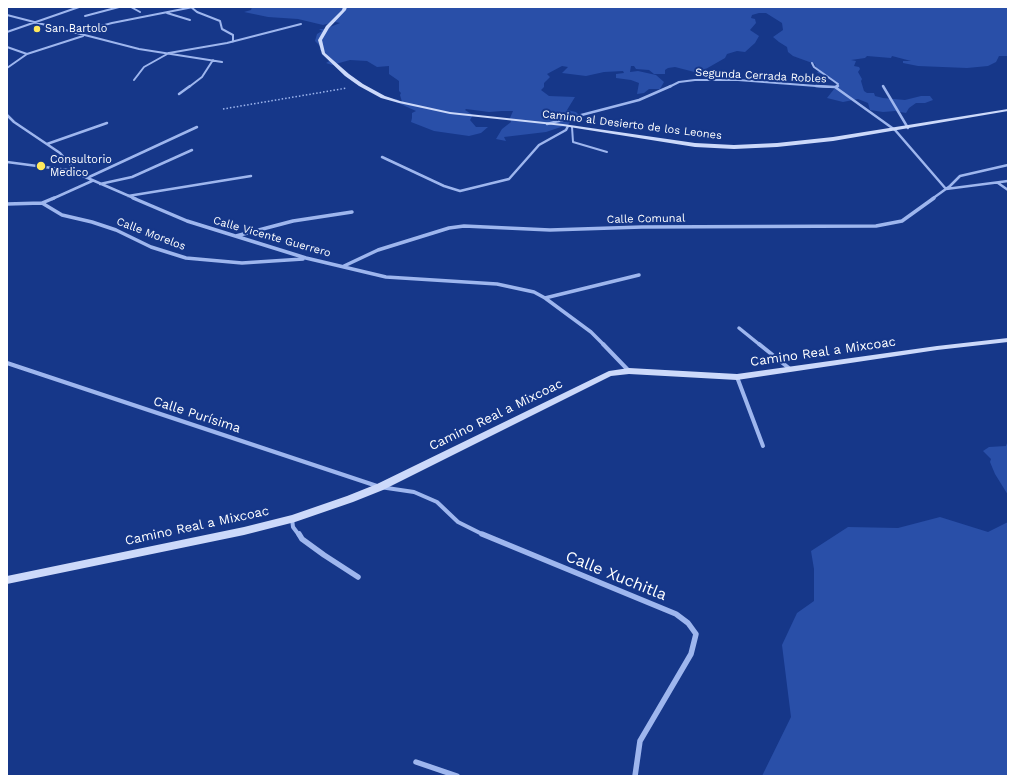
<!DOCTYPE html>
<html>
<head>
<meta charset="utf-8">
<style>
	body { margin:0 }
	#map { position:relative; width:1015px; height:783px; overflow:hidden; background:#163789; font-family:"Work Sans",sans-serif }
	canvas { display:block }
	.frame { position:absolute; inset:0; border:8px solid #fff; pointer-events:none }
</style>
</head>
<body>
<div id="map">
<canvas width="1015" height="783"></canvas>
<div class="frame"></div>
</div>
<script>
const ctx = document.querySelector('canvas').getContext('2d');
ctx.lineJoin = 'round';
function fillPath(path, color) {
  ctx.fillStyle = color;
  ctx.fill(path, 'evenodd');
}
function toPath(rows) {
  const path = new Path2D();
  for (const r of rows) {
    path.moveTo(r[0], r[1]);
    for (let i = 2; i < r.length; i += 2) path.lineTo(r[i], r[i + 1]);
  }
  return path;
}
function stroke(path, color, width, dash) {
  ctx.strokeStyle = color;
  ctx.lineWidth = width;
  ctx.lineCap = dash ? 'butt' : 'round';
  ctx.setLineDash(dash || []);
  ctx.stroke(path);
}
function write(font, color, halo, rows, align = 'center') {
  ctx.font = font + ' "Work Sans",sans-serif';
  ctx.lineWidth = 4;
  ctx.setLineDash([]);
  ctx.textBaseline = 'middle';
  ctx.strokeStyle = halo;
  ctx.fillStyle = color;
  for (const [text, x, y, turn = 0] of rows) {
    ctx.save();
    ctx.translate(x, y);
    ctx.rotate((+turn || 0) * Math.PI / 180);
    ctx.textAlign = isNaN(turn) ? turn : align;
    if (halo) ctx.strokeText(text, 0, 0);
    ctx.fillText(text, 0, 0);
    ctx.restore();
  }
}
const green = toPath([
	[252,7,1008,7,1008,56,999,56,996,62,988,66,967,68,918,66,903,63,903,61,911,61,892,56,891,58,867,56,865,58,851,60,856,61,854,66,859,67,860,69,858,72,862,79,861,81,864,91,867,93,874,93,875,96,883,98,905,100,921,96,930,96,933,100,925,103,916,103,909,108,906,113,895,111,883,112,870,110,868,103,858,99,843,102,827,98,838,84,822,74,817,73,819,71,816,69,815,64,793,56,788,52,787,47,779,42,773,37,783,30,782,23,766,13,759,13,752,15,751,18,755,19,756,23,750,30,759,36,755,43,745,52,737,51,727,54,725,58,704,70,713,72,716,75,710,76,675,67,668,68,665,70,665,74,654,74,649,70,636,69,634,66,631,66,630,72,638,71,656,75,664,82,660,89,649,89,644,93,637,94,639,83,631,80,616,78,616,74,624,73,623,71,604,72,586,76,562,73,568,67,562,66,547,74,550,77,544,83,544,87,541,90,549,96,575,97,567,110,576,112,580,116,571,121,567,126,561,127,546,132,504,137,506,141,496,139,502,129,511,122,510,118,513,111,502,111,489,112,466,109,465,110,473,115,470,120,476,127,488,127,481,133,469,136,434,131,411,122,412,118,412,113,416,111,396,102,396,99,402,102,400,95,401,93,399,91,399,81,389,74,389,66,377,67,367,61,350,60,332,65,326,63,331,60,326,54,320,50,321,47,315,41,317,34,322,31,319,29,325,29,340,23,335,22,323,25,298,19,268,17,244,12,251,10],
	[1008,440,1008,495,995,474,990,462,991,459,983,451,989,447,1006,446],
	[940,517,988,532,1008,522,1008,776,762,776,791,717,782,645,797,613,814,601,814,569,811,551,848,527,898,528]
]);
const path = toPath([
	[223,109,347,88]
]);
const lane = toPath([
	[572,127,573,142,607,152]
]);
const streetFar4 = toPath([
	[131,7,140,12],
	[191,7,197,12,220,21,222,29,233,35,233,42],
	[167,13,190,20],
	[7,15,139,49,222,62],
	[85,16,119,7],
	[7,32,79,7],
	[75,33,112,23,193,7],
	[7,47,27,54],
	[812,63,814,67,838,84,836,87],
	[7,68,27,54,83,36],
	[134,80,144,67,169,53,227,43,301,24],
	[189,87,202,77,213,60],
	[669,87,679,82,695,80,738,80,829,87]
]);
const streetFar3 = toPath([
	[816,86,835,87,838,86],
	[883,86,908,128],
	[835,87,895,130,946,189],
	[179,94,190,86],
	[7,115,14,122,60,153,76,171,83,176,136,199],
	[547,124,639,100,671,86],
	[47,144,107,123],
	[382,157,444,186,460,191,509,179,539,145,566,130,568,126],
	[7,162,75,171],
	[87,178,197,127],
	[998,183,1008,190],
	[100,184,132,177,192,150],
	[946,189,1008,181],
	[128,196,251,176],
	[52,199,92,181],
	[932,199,950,186,960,176,1008,165]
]);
const streetFar2 = toPath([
	[133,198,187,221,306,258,386,277,497,284,534,292,545,298,591,332,604,345],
	[42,203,54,198],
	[7,204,42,203,62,215,92,222,116,230,151,247,186,258,242,263,303,259],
	[236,236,293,221,352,212],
	[344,266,378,250,449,228,464,226,550,230,642,227,876,226,902,221,934,198],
	[545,298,639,275],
	[739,328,760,345]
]);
const streetFar1 = toPath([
	[603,344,629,371],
	[759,344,790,369],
	[7,363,380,487,414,492,437,502,458,522,484,535],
	[737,377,763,446],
	[292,519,293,527,299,535]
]);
const street = toPath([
	[299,534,302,539,324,555,358,577],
	[482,534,676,614,688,623,696,634,691,654,640,741,635,776],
	[416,762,457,776]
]);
const secondary = toPath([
	[343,7,347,7,346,10,329,28,322,40,325,53,349,74,363,84,385,96,400,101,450,112,563,124,695,143,734,145,777,143,833,137,1008,109,1008,111,833,141,777,147,734,149,695,147,563,126,450,114,399,103,381,98,359,86,345,76,322,54,318,40,326,26,342,10,343,7],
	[1008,338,1008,342,937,350,737,380,629,374,611,376,383,490,353,502,295,522,244,535,7,584,7,576,244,527,292,515,347,496,377,484,609,371,629,368,737,374,937,346,1008,338]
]);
const markers = [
	[37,29,4,"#ffe95c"],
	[41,166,5,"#ffe95c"]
];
const farPoinames = [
	["San Bartolo",45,29],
	["Consultorio",50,160],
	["Medico",50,173]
];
const farStreetnames = [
	["Segunda Cerrada Robles",761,76,3],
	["Camino al Desierto de los Leones",632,125,7],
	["Calle Comunal",646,219,-1],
	["Calle Morelos",151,234,21],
	["Calle Vicente Guerrero",272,237,16]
];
const streetNames = [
	["Camino Real a Mixcoac",823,352,-8],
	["Calle Purísima",197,415,18],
	["Camino Real a Mixcoac",496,415,-26],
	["Camino Real a Mixcoac",197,526,-12]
];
const nearStreetnames = [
	["Calle Xuchitla",616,576,22]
];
fillPath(green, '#294fa8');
stroke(path, '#9eb6ee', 1.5, [1.5, 2]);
stroke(lane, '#9eb6ee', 2);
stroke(streetFar4, '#9eb6ee', 2);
stroke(streetFar3, '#9eb6ee', 2.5);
stroke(streetFar2, '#9eb6ee', 3.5);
stroke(streetFar1, '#9eb6ee', 4);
stroke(street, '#9eb6ee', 5.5);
fillPath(secondary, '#ccd9fa');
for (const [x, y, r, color] of markers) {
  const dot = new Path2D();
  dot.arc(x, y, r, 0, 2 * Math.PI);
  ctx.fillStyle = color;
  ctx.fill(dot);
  stroke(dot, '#163789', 1.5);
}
write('11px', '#fff', '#163789', farPoinames, 'left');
write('11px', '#fff', '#163789', farStreetnames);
write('13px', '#fff', '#163789', streetNames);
write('16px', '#fff', '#163789', nearStreetnames);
</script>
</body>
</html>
